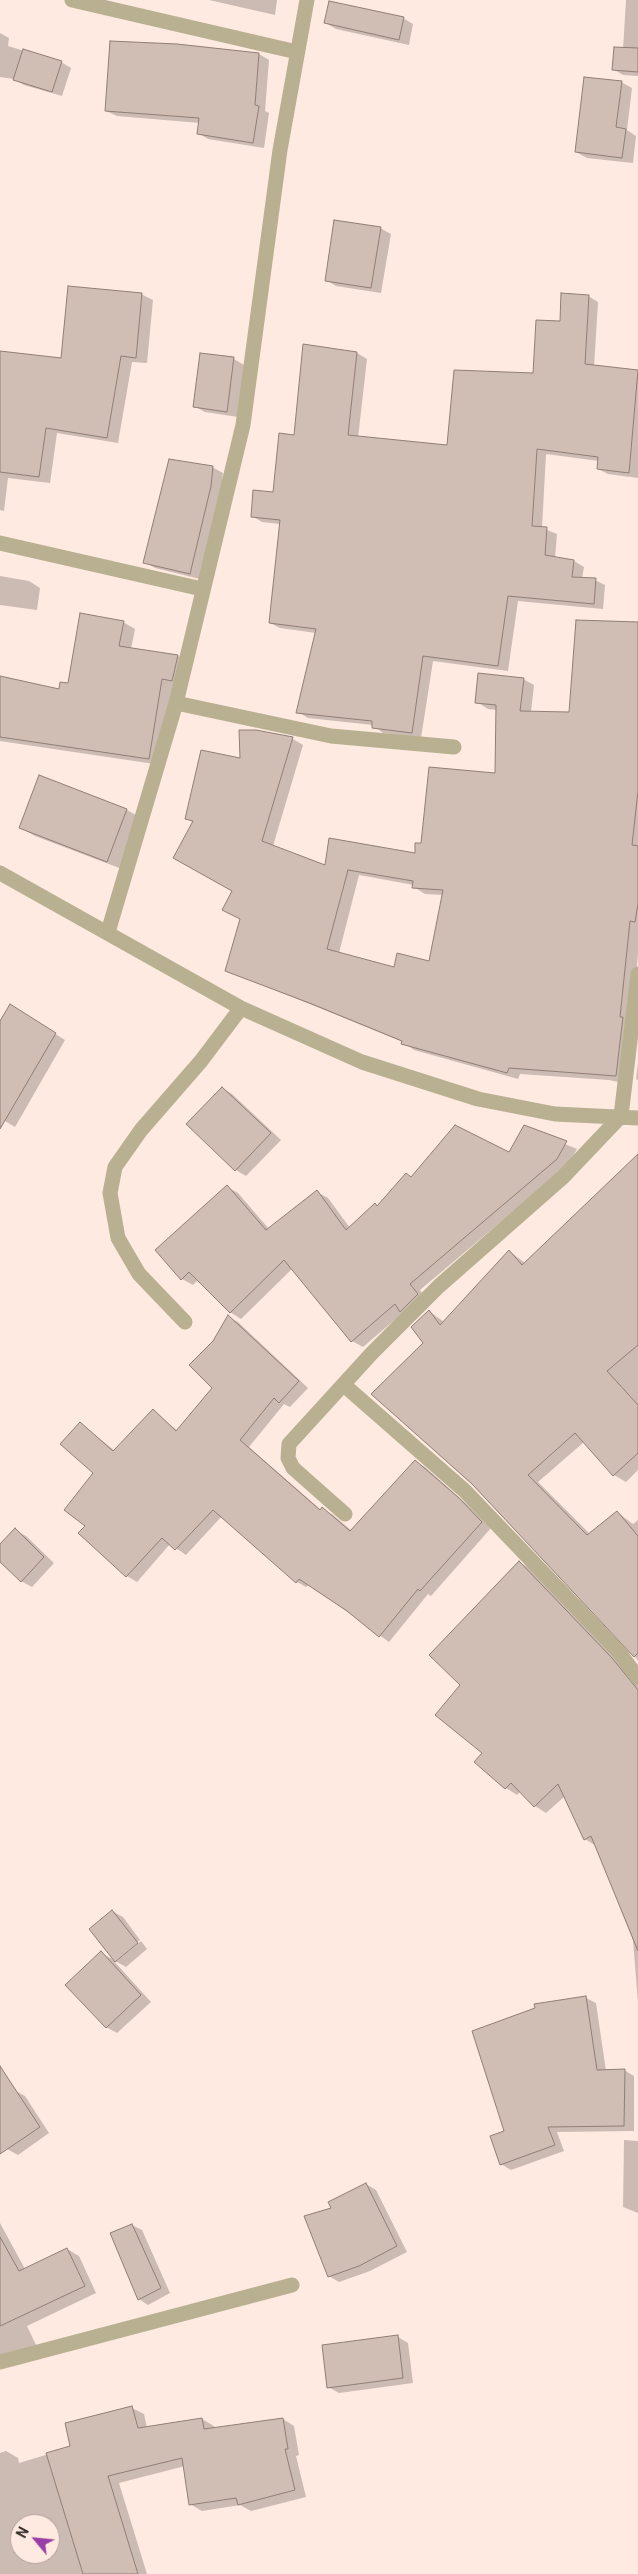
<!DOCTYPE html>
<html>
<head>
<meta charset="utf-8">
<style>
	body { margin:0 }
	#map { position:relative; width:638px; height:2574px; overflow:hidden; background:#feeae0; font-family:Roboto,sans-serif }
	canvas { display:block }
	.north { position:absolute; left:10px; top:2514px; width:50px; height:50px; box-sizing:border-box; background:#feeae0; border:1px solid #afa098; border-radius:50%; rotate:298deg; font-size:14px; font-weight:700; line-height:20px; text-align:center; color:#38312d }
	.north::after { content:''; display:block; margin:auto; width:18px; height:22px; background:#993da7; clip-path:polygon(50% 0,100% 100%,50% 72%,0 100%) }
</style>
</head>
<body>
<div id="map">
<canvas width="638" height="2574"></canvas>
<div class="north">N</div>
</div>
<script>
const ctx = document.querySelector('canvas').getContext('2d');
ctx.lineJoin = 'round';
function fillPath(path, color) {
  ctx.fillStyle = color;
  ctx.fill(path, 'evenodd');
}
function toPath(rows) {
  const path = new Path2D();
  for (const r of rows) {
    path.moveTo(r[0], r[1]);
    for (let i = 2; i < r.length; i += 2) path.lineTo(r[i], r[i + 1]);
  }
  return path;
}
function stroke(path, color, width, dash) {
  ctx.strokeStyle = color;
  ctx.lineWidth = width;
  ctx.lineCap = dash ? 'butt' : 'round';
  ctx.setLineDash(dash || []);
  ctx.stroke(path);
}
const shadow = toPath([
	[209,0,277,0,275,15],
	[626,0,638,0,638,76,623,75,613,69,623,49],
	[403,18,413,24,409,45,336,29,326,23],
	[0,33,9,38,8,46,61,62,71,68,62,96,24,85,14,79,0,77],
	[177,46,259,54,269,60,265,111,269,113,264,148,208,139,198,133,200,123,117,116,106,111],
	[621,82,632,88,627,130,636,136,633,163,587,158,576,152],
	[380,228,391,234,381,293,336,286,326,280],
	[141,294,153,300,147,363,132,362,118,443,57,433,50,483,8,478,4,511,0,510,0,352,62,359],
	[588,296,598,302,594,367,638,372,638,478,608,474,598,469,599,461,546,454,542,528,557,534,555,558,574,561,584,567,582,579,595,580,605,585,603,609,518,601,508,671,433,661,421,738,383,733,373,725,308,718,298,712,316,633,280,628,270,623,280,524,262,522,252,516,275,493,295,436,357,353,367,359,358,438,448,446,534,374,561,323],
	[201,355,234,359,244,365,238,417,205,412,194,406],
	[212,467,223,473,221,493,200,579,155,568,145,562],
	[0,576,29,581,40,588,37,610,0,605],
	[123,622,135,629,131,649,178,656,189,663,161,765,0,741,0,677,60,690,69,684],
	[638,623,638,953,627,1084,609,1080,520,1074,518,1079,414,1050,403,1042,226,970,241,919,233,890,194,823,187,819,241,760,256,731,293,739,303,745,273,846,326,867,416,855,422,844,497,775,497,710,488,709,477,702,523,679,534,685,531,712,570,713],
	[359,875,414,885,414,887,425,894,444,895,430,963,395,968,339,953],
	[127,810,141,818,122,869,35,836,21,828],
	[22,1013,65,1040,15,1127,0,1118,0,1028],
	[638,1063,638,1080,636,1079],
	[222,1088,232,1094,281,1140,246,1176,236,1170,188,1124],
	[524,1127,577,1149,568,1165,420,1290,428,1301,404,1312,363,1347,352,1341,293,1268,241,1319,230,1312,198,1280,193,1285,182,1279,227,1187,238,1193,269,1229,317,1192,328,1198,350,1228,412,1178,510,1154],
	[638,1156,638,1470,626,1482,614,1475,584,1442,538,1482,590,1534,617,1512,633,1524,638,1520,638,1661,424,1343,429,1311,444,1322,509,1251,525,1263],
	[228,1317,238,1322,308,1388,290,1407,284,1404,249,1447,321,1510,332,1514,352,1531,415,1461,425,1467,468,1505,491,1528,431,1596,428,1594,389,1642,309,1584,306,1587,297,1582,222,1516,186,1555,170,1544,137,1582,127,1576,80,1533,86,1526,95,1473,80,1423,115,1451,153,1411,178,1431,213,1388,214,1342],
	[15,1530,26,1536,54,1563,32,1587,21,1581,0,1560,0,1545],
	[519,1562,531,1569,623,1666,638,1686,638,2003,633,1940,596,1846,585,1839,565,1796,546,1813,535,1806,521,1791,517,1795,506,1788,476,1762,483,1753,462,1685],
	[112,1911,123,1917,140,1940,117,1958,117,1961,141,1941,147,1949,126,1967,115,1961],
	[101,1953,112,1959,151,2002,117,2033,106,2027],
	[586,1998,596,2003,606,2071,624,2070,634,2076,634,2131,557,2132,564,2151,511,2170,501,2164,505,2132,536,2005],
	[14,2090,25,2096,49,2133,18,2155,7,2149,0,2138,0,2099],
	[624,2140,638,2141,638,2213,623,2207],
	[366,2184,376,2190,407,2252,370,2271,339,2282,329,2276,332,2209],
	[0,2223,25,2269,67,2249,79,2256,96,2293,27,2326,37,2347,0,2366],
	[132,2225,142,2230,170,2293,148,2305,139,2299],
	[398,2337,408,2343,413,2383,339,2393,328,2387],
	[132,2408,144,2414,147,2428,202,2419,214,2426,214,2429,283,2419,294,2426,299,2455,296,2456,306,2497,251,2511,240,2505,202,2511,190,2504,185,2466,119,2483,147,2574,0,2574,0,2453,6,2451,18,2458,19,2463,72,2447],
	[20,2524,50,2524,50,2554,20,2554]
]);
const building = toPath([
	[329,1,404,17,399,40,324,23,329,1],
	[110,41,177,44,259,53,255,105,259,106,253,143,197,134,199,118,105,111,110,41],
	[614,47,638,48,638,72,612,70,614,47],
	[23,49,62,61,52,92,13,80,23,49],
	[584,77,622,81,616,127,626,129,622,158,575,152,584,77],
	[334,220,381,227,371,288,325,281,334,220],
	[68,286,142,293,136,358,121,356,107,438,46,428,39,477,0,472,0,351,61,358,68,286],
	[561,293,589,295,585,364,638,370,629,473,597,469,598,457,537,449,532,526,547,527,545,555,574,560,572,577,596,578,594,604,508,596,498,666,423,656,412,733,372,728,372,721,296,713,316,629,269,623,280,520,251,517,253,490,273,492,279,433,294,435,303,344,357,352,348,435,447,445,454,370,533,373,536,320,560,321,561,293],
	[200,353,234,357,227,412,193,407,200,353],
	[169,459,213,466,211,486,190,574,143,563,169,459],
	[80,613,124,621,119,646,178,655,172,681,162,679,149,759,0,737,0,676,59,689,60,682,68,683,80,613],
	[576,620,638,622,638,791,632,845,638,846,638,904,635,922,630,921,620,1017,623,1017,616,1076,509,1068,507,1073,401,1044,402,1041,312,1004,225,971,240,919,222,910,232,891,173,858,193,821,185,819,201,750,240,758,239,730,256,730,293,737,262,841,325,865,329,838,415,853,415,843,421,843,429,767,495,773,496,705,475,703,478,673,524,678,520,711,569,712,576,620],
	[348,870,413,881,412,888,443,890,429,961,397,953,394,967,327,949,348,870],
	[39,775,127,809,107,862,19,828,39,775],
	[10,1004,56,1033,0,1129,0,1021,10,1004],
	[222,1087,271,1133,235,1171,186,1124,222,1087],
	[455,1125,509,1152,524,1125,567,1141,557,1159,410,1284,418,1294,400,1312,395,1304,351,1342,284,1260,230,1313,189,1272,181,1280,155,1250,227,1185,266,1230,317,1190,346,1230,375,1203,377,1206,406,1173,411,1177,455,1125],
	[638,1154,638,1345,607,1371,638,1405,638,1453,613,1476,575,1433,528,1475,587,1535,617,1511,638,1536,638,1653,634,1657,472,1484,371,1394,423,1343,411,1327,429,1310,440,1325,509,1250,522,1265,638,1154],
	[228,1315,299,1381,279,1403,274,1398,240,1440,320,1510,322,1507,350,1531,415,1460,459,1498,482,1522,420,1591,418,1589,379,1637,347,1611,299,1579,296,1583,213,1510,175,1550,162,1538,126,1577,78,1533,85,1526,64,1510,93,1473,60,1444,80,1422,113,1451,153,1409,176,1431,212,1388,189,1365,213,1341,228,1315],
	[15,1528,44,1557,21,1582,0,1562,0,1544,15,1528],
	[519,1561,612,1658,638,1690,638,1951,591,1836,584,1840,558,1784,534,1807,511,1783,505,1789,474,1762,482,1753,435,1715,460,1685,429,1655,519,1561],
	[112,1910,138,1943,115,1962,89,1929,112,1910],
	[101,1951,141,1995,106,2028,65,1985,101,1951],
	[586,1996,597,2070,625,2069,624,2126,548,2127,555,2145,500,2165,490,2136,504,2131,472,2031,535,2008,534,2004,586,1996],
	[0,2066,40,2127,0,2154,0,2066],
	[366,2183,397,2246,359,2266,328,2277,304,2216,331,2208,328,2202,366,2183],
	[132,2224,161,2288,138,2300,110,2233,132,2224],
	[0,2237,19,2271,67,2248,85,2286,0,2326,0,2237],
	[398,2335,403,2378,327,2388,322,2345,398,2335],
	[132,2406,138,2428,202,2418,204,2429,283,2418,288,2449,285,2449,295,2490,238,2505,236,2498,189,2505,182,2458,108,2476,138,2574,83,2574,46,2453,70,2446,65,2423,132,2406]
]);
const street = toPath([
	[72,0,297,52],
	[0,543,202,589],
	[176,703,331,736,454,747],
	[0,873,241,1008,362,1062,478,1099,555,1114,638,1118],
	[108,932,176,703,243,425,280,150,307,0],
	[185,1322,139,1274,118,1238,110,1193,115,1167,141,1130,201,1061,241,1008],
	[344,1385,465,1491,619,1652,638,1678],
	[345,1514,293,1468,288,1458,289,1444,372,1353,439,1286,563,1177,621,1116,638,974],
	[0,2362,292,2285]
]);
fillPath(shadow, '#0003');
fillPath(building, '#d0bdb3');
stroke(building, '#907e75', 1);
stroke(street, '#b8b091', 15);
</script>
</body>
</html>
